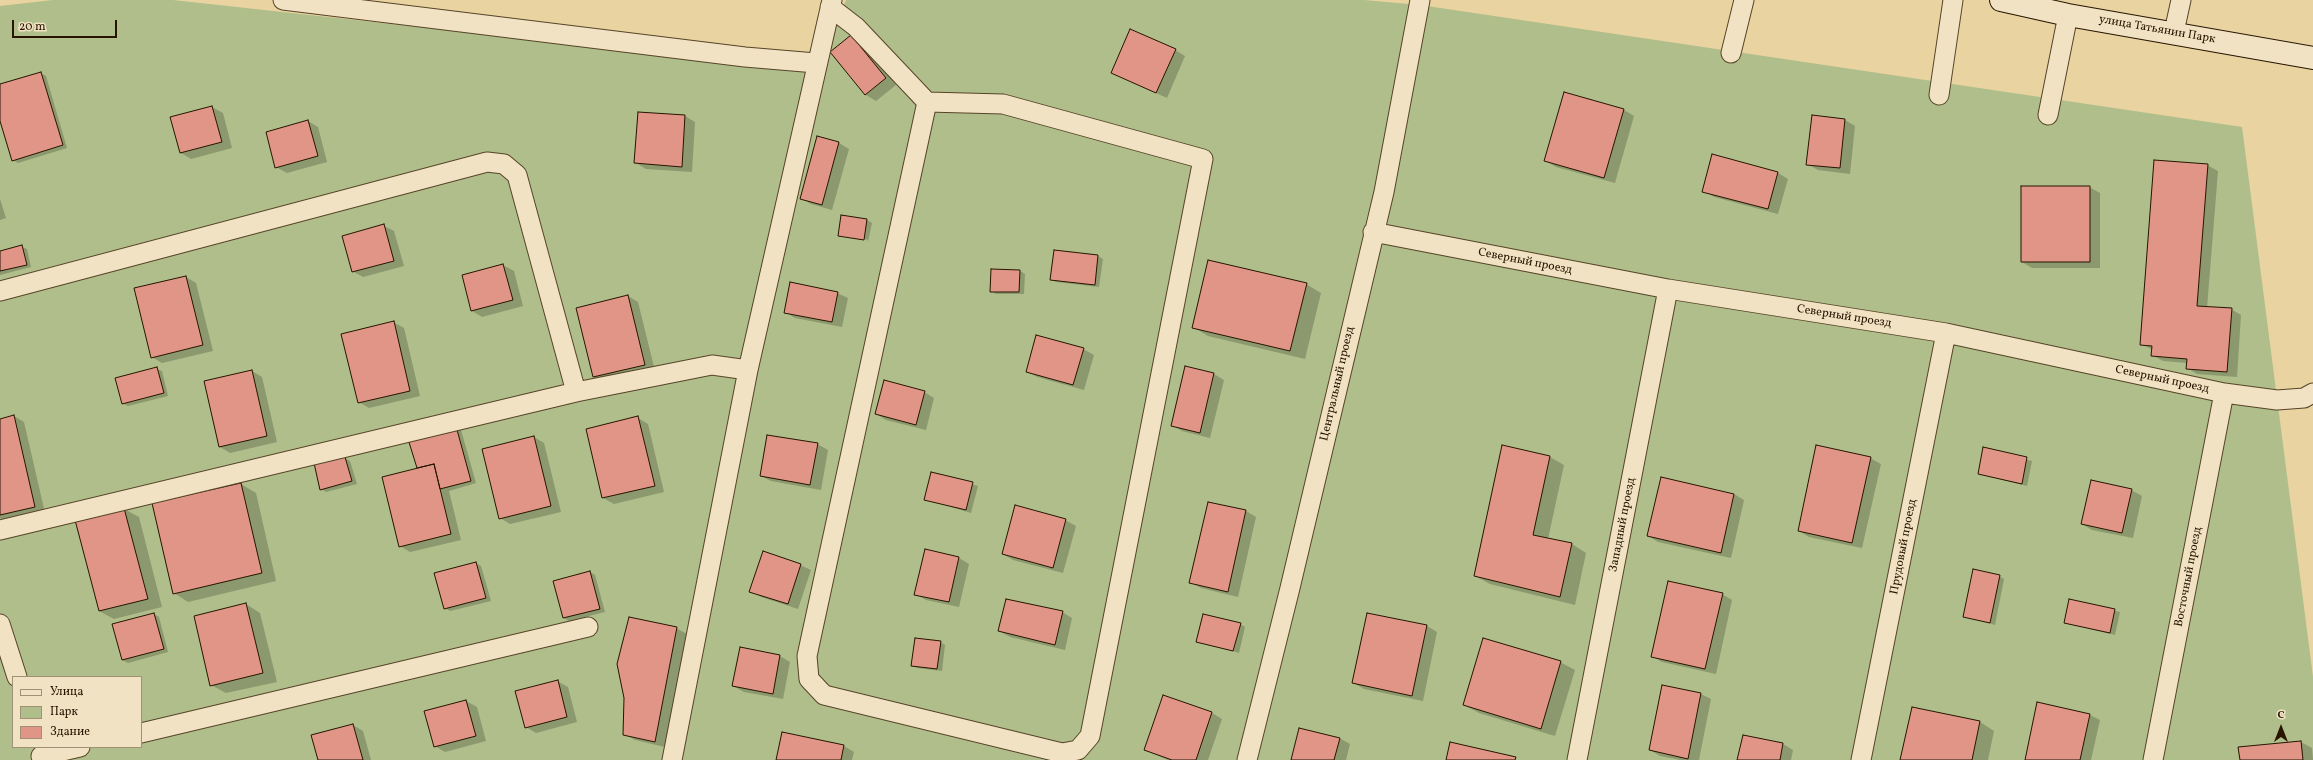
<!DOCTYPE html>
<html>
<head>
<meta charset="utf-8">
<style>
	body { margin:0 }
	#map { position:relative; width:2313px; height:760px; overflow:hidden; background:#e8d3a1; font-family:Vollkorn,serif }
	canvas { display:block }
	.legend { position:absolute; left:12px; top:676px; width:130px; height:72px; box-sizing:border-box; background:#f0e2c2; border:1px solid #a09074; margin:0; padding:5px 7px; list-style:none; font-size:12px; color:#271500 }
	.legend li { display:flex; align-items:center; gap:8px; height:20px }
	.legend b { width:20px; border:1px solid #a09074 }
	.north { position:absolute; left:2261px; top:708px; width:40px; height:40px; -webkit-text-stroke:3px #f0e2c2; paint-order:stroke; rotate:0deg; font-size:11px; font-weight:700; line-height:16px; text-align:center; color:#271500 }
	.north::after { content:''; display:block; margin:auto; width:14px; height:18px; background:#271500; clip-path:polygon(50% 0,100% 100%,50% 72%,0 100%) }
	.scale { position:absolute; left:12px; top:20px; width:105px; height:18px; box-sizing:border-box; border:2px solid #271500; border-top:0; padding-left:5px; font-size:12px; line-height:14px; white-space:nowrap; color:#271500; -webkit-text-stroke:3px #f0e2c2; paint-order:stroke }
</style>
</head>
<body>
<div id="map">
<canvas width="2313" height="760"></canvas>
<ul class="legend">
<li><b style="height:5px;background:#f0e2c2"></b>Улица</li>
<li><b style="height:11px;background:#afbe8a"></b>Парк</li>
<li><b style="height:11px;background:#e09587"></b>Здание</li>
</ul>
<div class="north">С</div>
<div class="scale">20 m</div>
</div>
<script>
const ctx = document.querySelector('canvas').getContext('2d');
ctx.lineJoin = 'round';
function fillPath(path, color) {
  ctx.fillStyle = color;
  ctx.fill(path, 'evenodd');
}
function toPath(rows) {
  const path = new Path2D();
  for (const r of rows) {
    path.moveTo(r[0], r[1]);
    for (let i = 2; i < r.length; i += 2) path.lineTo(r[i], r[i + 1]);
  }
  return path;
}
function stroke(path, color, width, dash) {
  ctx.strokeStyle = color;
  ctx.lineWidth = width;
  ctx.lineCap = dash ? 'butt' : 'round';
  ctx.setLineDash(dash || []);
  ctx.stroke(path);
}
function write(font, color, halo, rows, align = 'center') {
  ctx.font = font + ' Vollkorn,serif';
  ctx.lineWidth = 4;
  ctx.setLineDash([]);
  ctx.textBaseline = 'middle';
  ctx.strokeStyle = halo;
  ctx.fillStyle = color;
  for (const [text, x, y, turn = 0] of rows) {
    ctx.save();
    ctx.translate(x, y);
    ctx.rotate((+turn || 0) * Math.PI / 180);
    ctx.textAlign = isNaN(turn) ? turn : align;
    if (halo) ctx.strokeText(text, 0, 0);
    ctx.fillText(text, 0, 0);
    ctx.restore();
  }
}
const green = toPath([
	[53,0,173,0,819,71,846,0,1364,0,1420,5,2242,127,2313,677,2313,760,0,760,0,6],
	[13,677,141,677,141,747,13,747]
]);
const shadow = toPath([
	[851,36,862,42,896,85,876,101,866,95,832,52],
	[1175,50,1185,56,1167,98,1112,73],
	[41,73,46,76,67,148,18,163,13,160,0,117,0,85],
	[212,107,223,113,232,148,191,159,181,153],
	[1624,110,1634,116,1615,183,1556,167,1546,161],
	[639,113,685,116,695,122,692,172,646,169,636,163],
	[1845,120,1855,126,1850,174,1818,170,1807,164],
	[308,121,318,127,327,162,287,173,276,167],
	[818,138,839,143,849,149,832,210,811,204,801,198],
	[2207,165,2218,171,2207,308,2231,309,2241,315,2237,377,2197,374,2187,368,2187,363,2163,361,2152,355,2153,350,2141,344],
	[1778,173,1788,179,1778,214,1714,197,1704,191],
	[2089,187,2100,193,2100,268,2032,268,2022,262],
	[0,199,6,218,0,220],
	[867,220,872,223,868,242,843,238,868,242,869,240,843,235,843,237,839,235],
	[384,226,394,231,404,266,363,277,352,271],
	[22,247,27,249,31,267,0,275,0,252],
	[1098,256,1103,259,1099,287,1056,282,1051,279],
	[503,265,514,271,523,306,482,317,472,311,463,276],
	[1020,271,1025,274,1024,294,996,294,991,291],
	[186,277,196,283,213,351,162,363,152,357],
	[1306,284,1321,293,1305,359,1208,336,1193,327],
	[837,293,848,298,842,327,795,318,785,312],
	[628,296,638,302,655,371,604,383,594,377],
	[393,322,404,328,420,396,369,408,359,402],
	[1083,349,1094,355,1084,390,1037,377,1027,371],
	[1186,367,1214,374,1224,380,1210,438,1182,431,1172,425],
	[157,369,162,371,168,396,128,406,122,403],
	[252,371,262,377,277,442,230,453,220,447],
	[924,392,934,398,926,430,886,420,876,414],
	[14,416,24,422,45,513,7,522,0,518,0,420],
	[638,418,648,424,664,492,614,504,603,498],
	[456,427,461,430,476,483,449,491,461,540,410,552,400,546,418,469,410,440],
	[534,437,544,443,561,512,510,524,500,518],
	[817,444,828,450,821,490,771,481,761,476],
	[1984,449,2032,461,2027,486,1979,474],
	[1550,457,1564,465,1548,539,1572,544,1586,553,1575,605,1490,584,1475,576],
	[345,458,350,461,357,484,326,492,321,489],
	[1870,458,1881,464,1862,548,1809,537,1799,531],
	[932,473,978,486,971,513,925,499],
	[241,484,256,493,276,581,188,602,174,593,153,504],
	[2131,490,2142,496,2133,538,2092,530,2082,524],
	[1734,494,1744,500,1731,558,1658,542,1648,536],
	[124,509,139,517,162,607,114,619,99,611],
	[1246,511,1256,517,1238,597,1201,588,1190,582],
	[1065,520,1076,526,1063,573,1013,560,1003,554],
	[925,550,959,558,969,564,959,607,926,600,915,594],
	[476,563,481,566,491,601,450,611,445,608],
	[800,565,811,570,798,609,761,597,751,591],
	[590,572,595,575,605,612,569,621,564,618,555,581],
	[1999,576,2004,579,1995,625,1964,616],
	[1722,594,1732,600,1716,674,1662,662,1652,656],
	[2070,600,2120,612,2115,635,2065,623],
	[246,604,260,613,277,682,226,693,211,685],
	[1062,612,1072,618,1065,650,1010,637,999,631],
	[154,614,159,617,168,652,128,663,122,660],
	[1240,624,1245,627,1239,653,1197,641],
	[1427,626,1437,632,1423,701,1364,689,1353,683],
	[676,628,687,634,665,747,635,740,624,734],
	[940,642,945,645,942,671,917,668,912,665],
	[741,648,780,656,790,662,783,699,744,692,733,686],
	[1560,662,1575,670,1555,736,1479,713,1464,705],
	[557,681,568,687,577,722,536,733,526,727],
	[1701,694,1711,699,1699,760,1680,760,1660,756,1650,750],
	[1163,696,1212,713,1222,719,1208,760,1168,760,1145,750],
	[466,701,477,707,486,741,445,752,435,746,425,711],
	[2090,715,2100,720,2091,760,2026,760],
	[1980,722,1994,731,1988,760,1901,760],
	[353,725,363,731,371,760,319,760],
	[1743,736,1783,744,1793,750,1791,760,1738,760],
	[1339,738,1350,744,1346,760,1292,760],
	[2301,742,2312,748,2313,760,2241,760,2240,748],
	[844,746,854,752,852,760,777,760]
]);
const building = toPath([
	[1130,29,1176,49,1156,93,1111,73,1130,29],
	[851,35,886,78,865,95,830,52,851,35],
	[41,72,63,145,12,161,0,121,0,84,41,72],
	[1564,92,1624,109,1604,178,1544,161,1564,92],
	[212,106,222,142,180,153,170,117,212,106],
	[638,112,685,115,682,167,634,163,638,112],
	[1812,115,1845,119,1840,168,1806,165,1812,115],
	[308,120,318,156,275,168,266,132,308,120],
	[817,136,839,142,822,205,800,199,817,136],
	[1712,154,1778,172,1768,209,1702,192,1712,154],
	[2154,160,2208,164,2197,306,2232,308,2227,372,2186,369,2187,359,2151,356,2152,346,2140,345,2154,160],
	[2021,186,2090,186,2090,262,2021,262,2021,186],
	[841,215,867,219,864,240,838,236,841,215],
	[384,224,394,261,352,272,342,236,384,224],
	[22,245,27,265,0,271,0,251,22,245],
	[1054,250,1098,255,1095,285,1050,280,1054,250],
	[1208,260,1307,283,1290,351,1192,328,1208,260],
	[503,264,513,300,471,311,462,275,503,264],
	[991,269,1020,270,1019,292,990,292,991,269],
	[186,276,203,345,151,358,134,288,186,276],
	[790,282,838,292,832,322,784,313,790,282],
	[628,295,645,365,593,377,576,308,628,295],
	[394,321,410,391,358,403,341,334,394,321],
	[1036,335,1084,348,1073,385,1026,372,1036,335],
	[1185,366,1214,373,1200,433,1171,426,1185,366],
	[157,367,164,393,122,404,115,378,157,367],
	[252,370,267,436,219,447,204,381,252,370],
	[884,380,925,391,916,425,875,414,884,380],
	[14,415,35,507,0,515,0,419,14,415],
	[638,416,655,486,602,498,586,429,638,416],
	[456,426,471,481,440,489,434,464,417,468,408,439,456,426],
	[767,435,818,443,810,485,760,476,767,435],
	[534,436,551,506,499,519,482,449,534,436],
	[1502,445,1550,456,1533,535,1572,543,1560,597,1474,576,1502,445],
	[1816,445,1871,457,1852,543,1798,531,1816,445],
	[1983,447,2027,457,2022,484,1978,474,1983,447],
	[345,457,352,481,320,490,314,463,345,457],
	[434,464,451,534,399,547,382,477,434,464],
	[931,472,973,482,966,510,924,500,931,472],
	[1661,477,1734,494,1721,553,1647,536,1661,477],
	[2091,480,2132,489,2122,533,2081,524,2091,480],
	[241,483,262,573,173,594,152,503,241,483],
	[1208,502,1246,510,1228,592,1189,583,1208,502],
	[1015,505,1066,519,1053,568,1002,554,1015,505],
	[124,508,148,599,99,611,75,520,124,508],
	[925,549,959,557,949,602,914,595,925,549],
	[763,551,801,564,788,604,749,592,763,551],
	[476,562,486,598,444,609,434,573,476,562],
	[1973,569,2000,575,1990,623,1963,617,1973,569],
	[590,571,600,609,563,618,553,581,590,571],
	[1668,581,1723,593,1705,669,1651,657,1668,581],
	[1006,599,1063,611,1055,645,998,631,1006,599],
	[2069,599,2115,609,2110,633,2064,623,2069,599],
	[246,603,263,673,210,686,194,616,246,603],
	[154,613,164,649,122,660,112,624,154,613],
	[1367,613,1427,625,1412,696,1352,683,1367,613],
	[1203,614,1241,623,1233,651,1196,642,1203,614],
	[629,617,677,627,655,742,623,735,624,698,617,664,629,617],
	[915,638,941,641,937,669,911,666,915,638],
	[1483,638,1561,661,1541,729,1463,705,1483,638],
	[740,647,780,655,773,694,732,686,740,647],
	[558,680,567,717,525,728,515,691,558,680],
	[1662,685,1701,693,1688,759,1649,750,1662,685],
	[1163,695,1212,712,1196,760,1172,760,1144,750,1163,695],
	[466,700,476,736,434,747,424,711,466,700],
	[2037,702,2090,714,2080,760,2025,760,2037,702],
	[1912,707,1980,721,1972,760,1900,760,1912,707],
	[353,724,363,760,318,760,311,735,353,724],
	[1299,728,1340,738,1334,760,1291,760,1299,728],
	[782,732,844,745,841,760,776,760,782,732],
	[1743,735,1783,743,1780,760,1737,760,1743,735],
	[2301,741,2303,760,2240,760,2238,747,2301,741],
	[1450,742,1516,757,1515,760,1446,760,1450,742]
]);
const lane = toPath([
	[283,0,745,57,816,63],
	[830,7,856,27,927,102,1003,104,1203,159,1090,736,1078,750,1062,753,824,695,809,679,807,656,927,102],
	[2174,32,2181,0],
	[1731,53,1744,0],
	[1939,95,1953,0],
	[2048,115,2068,15],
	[1373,232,1668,289,1946,333,2224,393,2277,400,2304,398,2313,393],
	[0,291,487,162,504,164,517,175,576,392],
	[0,530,576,392,712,365,748,370],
	[0,624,17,677],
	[141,733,588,627],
	[41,756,80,747],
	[672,760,748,370,832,0],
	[1247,760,1290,588,1384,192,1420,0],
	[1577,760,1668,289],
	[1861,760,1946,333],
	[2153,760,2224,393]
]);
const secondary = toPath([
	[2001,0,2068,15,2313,58]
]);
const streetNames = [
	["улица Татьянин Парк",2157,30,10],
	["Северный проезд",1525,262,11],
	["Северный проезд",1844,317,9],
	["Северный проезд",2162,380,12],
	["Центральный проезд",1338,384,-77],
	["Западный проезд",1623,525,-79],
	["Прудовый проезд",1904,547,-79],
	["Восточный проезд",2189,577,-79]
];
fillPath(green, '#afbe8a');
fillPath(shadow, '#0003');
fillPath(building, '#e09587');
stroke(building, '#271500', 1);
stroke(lane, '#574428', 21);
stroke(secondary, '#271500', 24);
stroke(lane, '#f0e2c2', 19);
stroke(secondary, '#f0e2c2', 22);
write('12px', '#271500', '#f0e2c2', streetNames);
</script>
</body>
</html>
